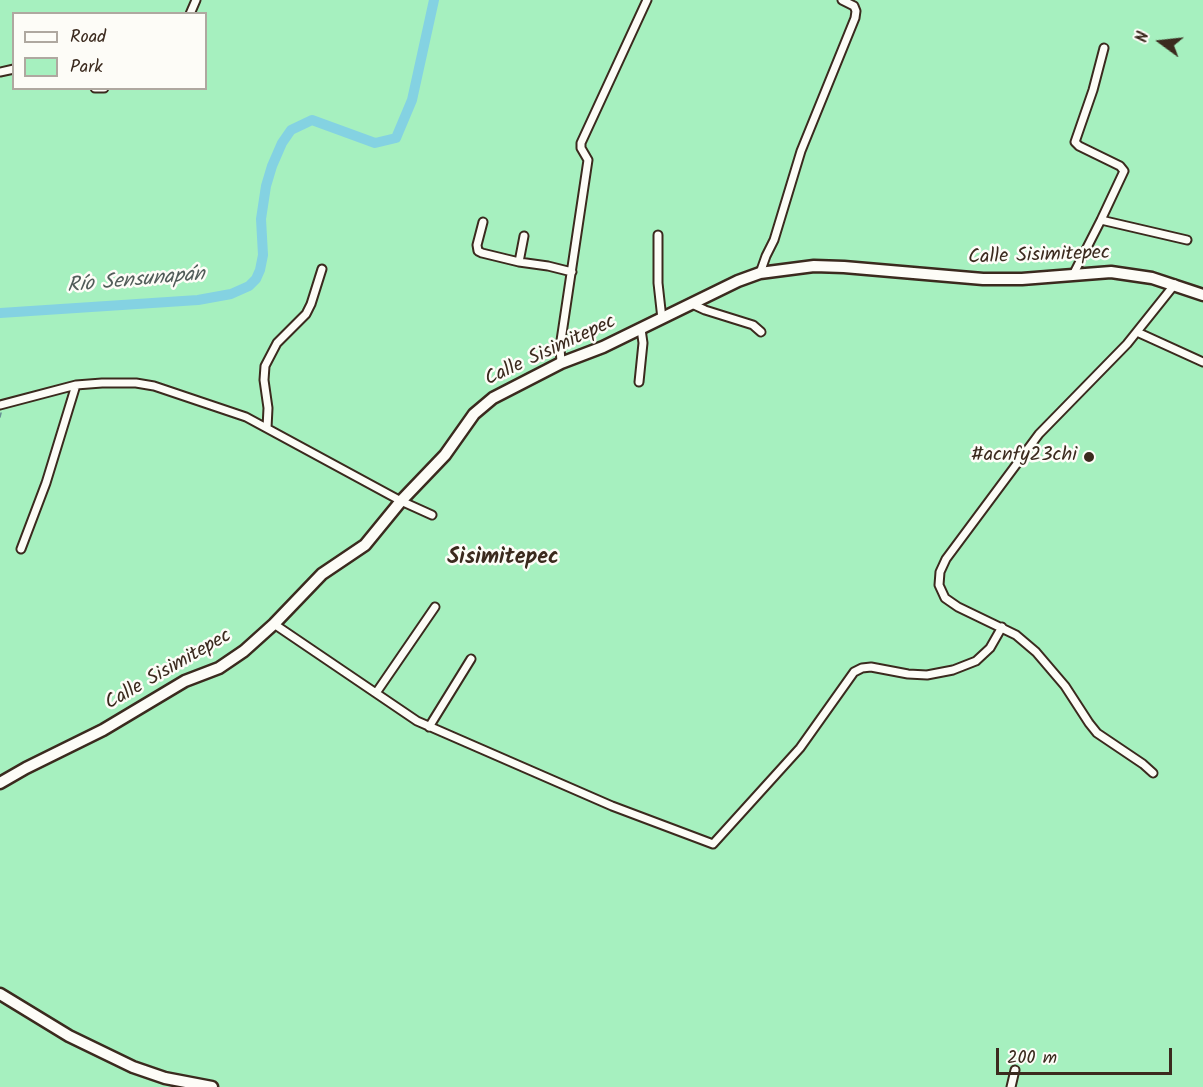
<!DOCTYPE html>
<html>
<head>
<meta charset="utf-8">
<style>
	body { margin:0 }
	#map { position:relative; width:1203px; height:1087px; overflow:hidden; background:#fdfcf7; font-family:Kalam,sans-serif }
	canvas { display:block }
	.legend { position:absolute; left:12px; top:12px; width:195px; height:78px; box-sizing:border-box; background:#fdfcf7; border:2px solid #afa8a0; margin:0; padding:8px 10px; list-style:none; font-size:18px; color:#3b2a1e }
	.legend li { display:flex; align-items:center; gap:12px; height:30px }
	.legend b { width:30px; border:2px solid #afa8a0 }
	.north { position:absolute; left:1131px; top:12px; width:60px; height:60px; -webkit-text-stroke:4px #fdfcf7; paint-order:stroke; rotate:285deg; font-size:16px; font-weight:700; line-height:24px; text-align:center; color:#3b2a1e }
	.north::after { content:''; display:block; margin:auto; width:21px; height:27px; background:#3b2a1e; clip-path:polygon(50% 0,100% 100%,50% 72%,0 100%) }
	.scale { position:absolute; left:996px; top:1048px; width:176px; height:27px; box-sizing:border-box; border:3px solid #3b2a1e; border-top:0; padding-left:8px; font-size:18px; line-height:21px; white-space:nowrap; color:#3b2a1e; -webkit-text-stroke:4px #fdfcf7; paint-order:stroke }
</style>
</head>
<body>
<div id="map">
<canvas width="1203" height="1087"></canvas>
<ul class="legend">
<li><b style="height:8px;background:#fdfcf7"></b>Road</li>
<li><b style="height:16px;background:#a6f0bf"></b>Park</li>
</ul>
<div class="north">N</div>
<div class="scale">200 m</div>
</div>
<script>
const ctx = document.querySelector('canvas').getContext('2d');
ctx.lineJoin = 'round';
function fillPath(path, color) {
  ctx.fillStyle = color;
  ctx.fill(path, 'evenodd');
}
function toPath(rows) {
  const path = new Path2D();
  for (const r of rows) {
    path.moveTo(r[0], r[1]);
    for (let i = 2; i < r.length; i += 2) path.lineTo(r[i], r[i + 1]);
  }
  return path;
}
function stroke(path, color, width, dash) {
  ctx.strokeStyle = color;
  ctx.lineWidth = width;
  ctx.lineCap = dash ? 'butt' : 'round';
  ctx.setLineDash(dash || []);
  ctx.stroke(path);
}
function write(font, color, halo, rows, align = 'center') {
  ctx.font = font + ' Kalam,sans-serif';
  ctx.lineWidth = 5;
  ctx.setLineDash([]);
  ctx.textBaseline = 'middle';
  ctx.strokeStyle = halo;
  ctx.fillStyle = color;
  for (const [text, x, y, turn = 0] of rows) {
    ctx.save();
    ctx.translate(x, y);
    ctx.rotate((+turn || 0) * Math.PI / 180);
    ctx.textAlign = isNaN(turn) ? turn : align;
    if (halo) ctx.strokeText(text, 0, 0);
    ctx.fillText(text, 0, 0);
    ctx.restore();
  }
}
const green = toPath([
	[0,0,1203,0,1203,1087,0,1087],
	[14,14,206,14,206,88,14,88]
]);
const stream = toPath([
	[0,417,1,413]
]);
const river = toPath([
	[0,313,198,300,231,294,249,286,256,279,260,270,263,255,261,219,266,186,272,166,282,143,291,130,312,120,375,143,396,138,412,100,434,0]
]);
const street = toPath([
	[190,14,196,0],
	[0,72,14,69],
	[95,88,104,88],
	[1101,220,1187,240],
	[483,222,477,245,478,251,482,253,519,262,548,266,572,272],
	[658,235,658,283,662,319],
	[519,262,524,236],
	[760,273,766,256,774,240,801,151,855,18,856,11,854,6,842,0],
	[1073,275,1101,220,1124,171,1120,166,1079,146,1075,142,1093,90,1104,48],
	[692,304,705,310,753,325,761,332],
	[1137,332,1203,362],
	[561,363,560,347,588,160,581,148,581,143,647,0],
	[639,382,643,343,641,329],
	[0,405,76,385,102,383,136,383,154,386,246,417,401,501,432,515],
	[267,428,268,408,264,380,265,366,277,343,306,314,311,304,322,269],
	[21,549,46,483,76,385],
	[274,624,417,721,612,806,713,844,800,748,854,672,862,668,871,667,908,674,927,675,953,670,976,661,990,648,1002,627],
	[376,693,435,607],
	[429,727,471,659],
	[1153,773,1143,764,1097,733,1089,723,1065,686,1036,652,1016,635,958,607,945,598,939,585,940,572,946,559,1039,434,1127,344,1175,284],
	[1011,1087,1015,1070]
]);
const secondary = toPath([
	[0,783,26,768,103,730,185,681,219,668,244,651,274,624,322,574,365,545,401,501,445,455,474,414,493,398,561,363,603,347,738,281,760,273,814,266,844,267,983,279,1022,279,1111,272,1152,278,1203,295],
	[0,994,69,1036,133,1067,165,1078,212,1087]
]);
const markers = [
	[1089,457,6,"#3b2a1e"]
];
const streetNames = [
	["Calle Sisimitepec",1039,257,-2],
	["Calle Sisimitepec",551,352,-25],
	["Calle Sisimitepec",169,671,-30]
];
const poiNames = [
	["#acnfy23chi",1077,457]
];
const waterNames = [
	["Río Sensunapán",136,282,-5]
];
const quarterNames = [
	["Sisimitepec",503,559]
];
fillPath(green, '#a6f0bf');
stroke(stream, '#678f94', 1.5);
stroke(river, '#84d2e2', 10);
stroke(street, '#3b2a1e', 11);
stroke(secondary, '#3b2a1e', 15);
stroke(street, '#fdfcf7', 7);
stroke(secondary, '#fdfcf7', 10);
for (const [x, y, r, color] of markers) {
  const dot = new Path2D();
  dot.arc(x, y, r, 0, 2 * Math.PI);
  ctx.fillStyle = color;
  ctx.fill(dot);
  stroke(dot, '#fdfcf7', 2);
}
write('20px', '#3b2a1e', '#fdfcf7', streetNames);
write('20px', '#3b2a1e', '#fdfcf7', poiNames, 'right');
write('italic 21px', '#515c59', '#fdfcf7', waterNames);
write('bold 22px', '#3b2a1e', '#fdfcf7', quarterNames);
</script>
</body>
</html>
